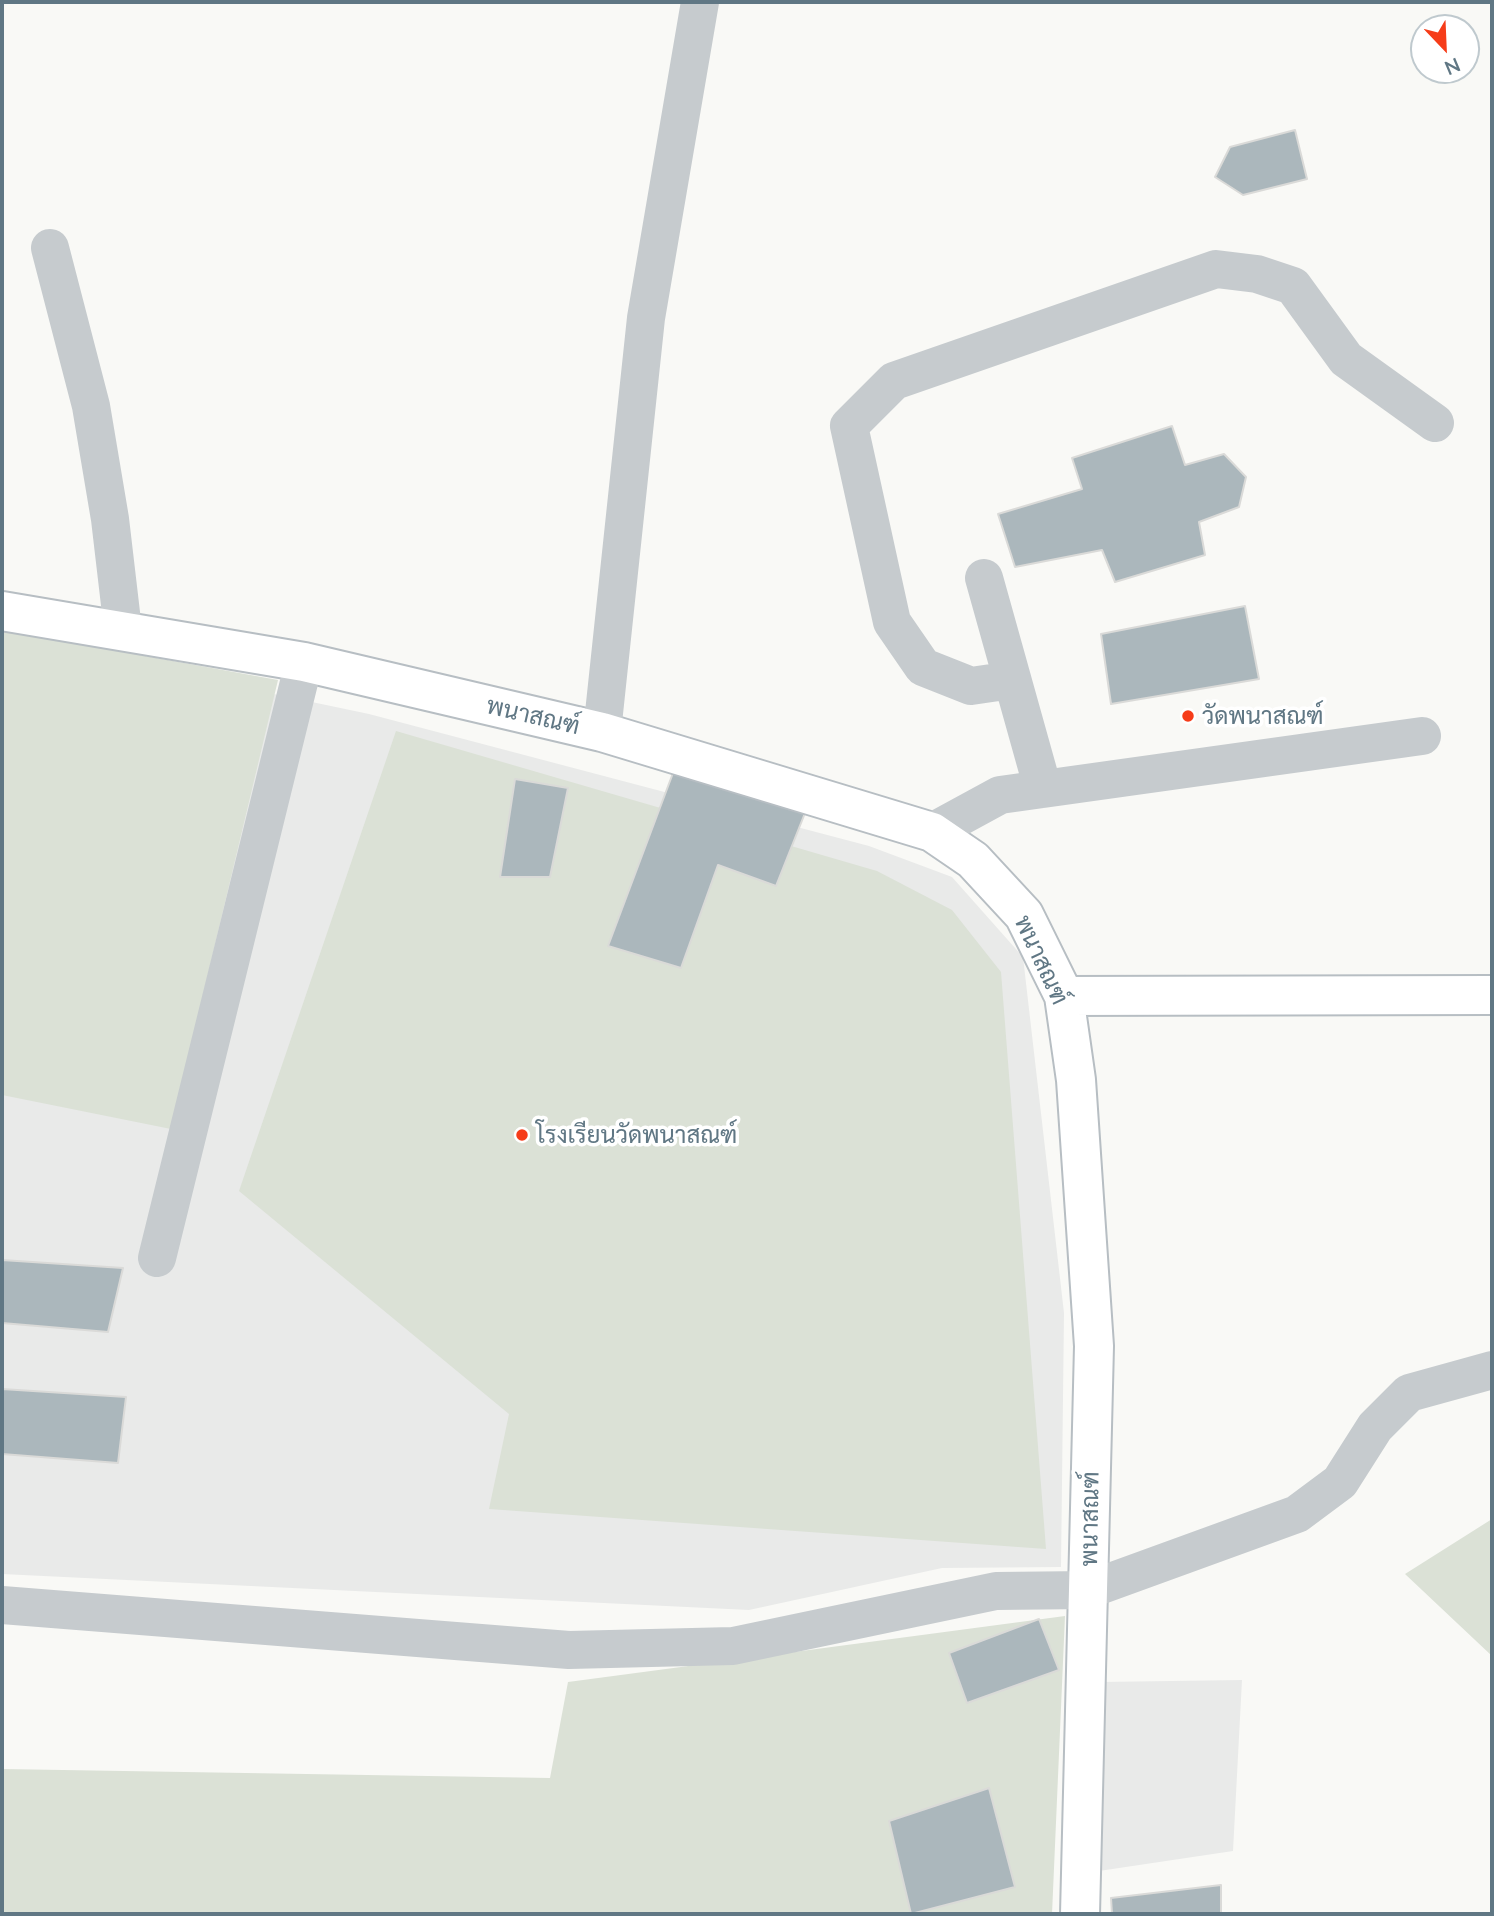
<!DOCTYPE html>
<html>
<head>
<meta charset="utf-8">
<style>
	body { margin:0 }
	#map { position:relative; width:1494px; height:1916px; overflow:hidden; background:#f9f9f6; font-family:Lato,sans-serif }
	canvas { display:block }
	.frame { position:absolute; inset:0; border:4px solid #607784; pointer-events:none }
	.north { position:absolute; left:1410px; top:14px; width:70px; height:70px; box-sizing:border-box; background:#fff; border:2px solid #bfc9ce; border-radius:50%; rotate:157deg; font-size:19px; font-weight:700; line-height:28px; text-align:center; color:#607784 }
	.north::after { content:''; display:block; margin:auto; width:24px; height:32px; background:#f63c19; clip-path:polygon(50% 0,100% 100%,50% 72%,0 100%) }
</style>
</head>
<body>
<div id="map">
<canvas width="1494" height="1916"></canvas>
<div class="frame"></div>
<div class="north">N</div>
</div>
<script>
const ctx = document.querySelector('canvas').getContext('2d');
ctx.lineJoin = 'round';
function fillPath(path, color) {
  ctx.fillStyle = color;
  ctx.fill(path, 'evenodd');
}
function toPath(rows) {
  const path = new Path2D();
  for (const r of rows) {
    path.moveTo(r[0], r[1]);
    for (let i = 2; i < r.length; i += 2) path.lineTo(r[i], r[i + 1]);
  }
  return path;
}
function stroke(path, color, width, dash) {
  ctx.strokeStyle = color;
  ctx.lineWidth = width;
  ctx.lineCap = dash ? 'butt' : 'round';
  ctx.setLineDash(dash || []);
  ctx.stroke(path);
}
function write(font, color, halo, rows, align = 'center') {
  ctx.font = font + ' Lato,Sarabun,sans-serif';
  ctx.lineWidth = 7;
  ctx.setLineDash([]);
  ctx.textBaseline = 'middle';
  ctx.strokeStyle = halo;
  ctx.fillStyle = color;
  for (const [text, x, y, turn = 0] of rows) {
    ctx.save();
    ctx.translate(x, y);
    ctx.rotate((+turn || 0) * Math.PI / 180);
    ctx.textAlign = isNaN(turn) ? turn : align;
    if (halo) ctx.strokeText(text, 0, 0);
    ctx.fillText(text, 0, 0);
    ctx.restore();
  }
}
const built = toPath([
	[2,637,369,714,869,846,952,877,1023,957,1064,1313,1061,1567,942,1568,749,1610,2,1574],
	[1242,1680,1233,1851,1099,1871,1100,1682]
]);
const green = toPath([
	[2,630,278,680,171,1129,2,1095],
	[396,731,877,871,952,910,1001,972,1046,1549,489,1509,509,1414,239,1191],
	[1492,1519,1492,1656,1405,1574],
	[1065,1616,1052,1914,2,1914,2,1769,550,1778,568,1682]
]);
const building = toPath([
	[1295,130,1307,179,1243,195,1215,177,1230,147,1295,130],
	[1172,426,1185,465,1224,454,1246,477,1239,507,1199,522,1205,555,1115,582,1102,550,1015,567,998,514,1082,489,1072,458,1172,426],
	[1245,606,1259,679,1111,704,1101,634,1245,606],
	[673,773,805,813,776,886,718,865,681,968,608,946,673,773],
	[515,779,568,788,550,877,500,877,515,779],
	[2,1260,123,1268,108,1332,2,1323,2,1260],
	[2,1389,126,1397,118,1463,2,1454,2,1389],
	[1039,1619,1059,1670,967,1703,949,1653,1039,1619],
	[989,1788,1015,1887,911,1914,889,1821,989,1788],
	[1221,1885,1221,1914,1112,1914,1111,1898,1221,1885]
]);
const street = toPath([
	[50,248,91,406,110,519,123,630],
	[984,578,1043,789],
	[1012,680,971,686,923,667,892,622,849,426,894,381,1216,269,1257,274,1293,286,1346,359,1435,423],
	[602,732,646,318,700,2],
	[932,832,1000,795,1422,736],
	[157,1258,304,662],
	[2,1605,569,1650,733,1646,996,1591,1088,1590,1297,1514,1340,1482,1375,1427,1409,1393,1492,1370]
]);
const secondary = toPath([
	[2,611,304,662,602,732,932,832,973,860,1024,915,1064,996,1076,1080,1094,1346,1080,1914],
	[1064,996,1492,995]
]);
const markers = [
	[1188,716,7,"#f63c19"],
	[522,1135,7,"#f63c19"]
];
const streetNames = [
	["พนาสณฑ์",533,716,13],
	["พนาสณฑ์",1041,960,65],
	["พนาสณฑ์",1090,1519,-89]
];
const poiNames = [
	["วัดพนาสณฑ์",1202,716],
	["โรงเรียนวัดพนาสณฑ์",536,1135]
];
fillPath(built, '#e9eae9');
fillPath(green, '#dbe1d6');
fillPath(building, '#abb7bc');
stroke(building, '#dadad8', 2);
stroke(secondary, '#b7bec3', 42);
stroke(street, '#c6cbce', 38);
stroke(secondary, '#fff', 38);
for (const [x, y, r, color] of markers) {
  const dot = new Path2D();
  dot.arc(x, y, r, 0, 2 * Math.PI);
  ctx.fillStyle = color;
  ctx.fill(dot);
  stroke(dot, '#fff', 2.5);
}
write('24px', '#607784', '#fff', streetNames);
write('24px', '#607784', '#fff', poiNames, 'left');
</script>
</body>
</html>
